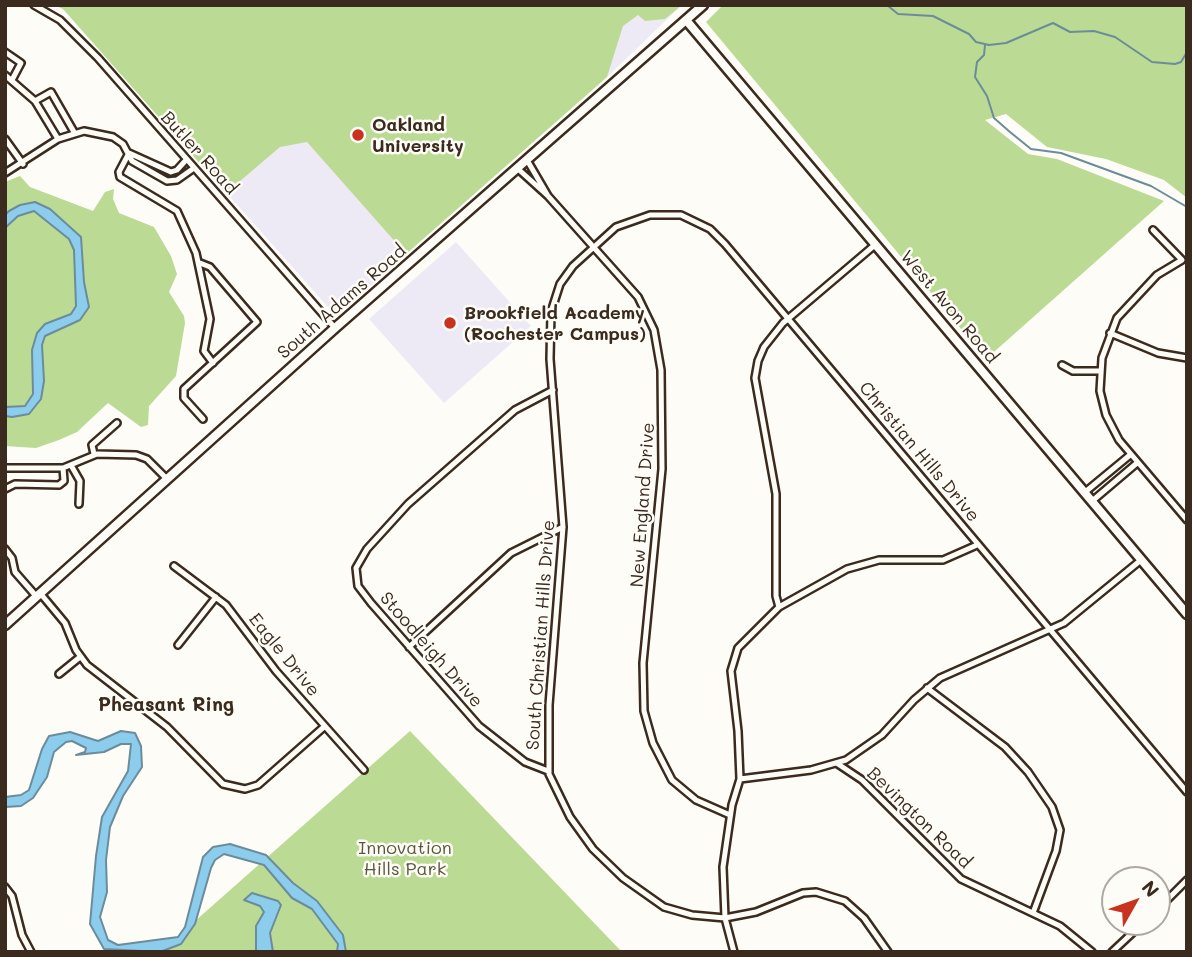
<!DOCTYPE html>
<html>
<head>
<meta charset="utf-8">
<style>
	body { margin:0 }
	#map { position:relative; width:1192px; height:957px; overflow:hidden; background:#fdfcf7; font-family:Mali,sans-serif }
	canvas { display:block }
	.frame { position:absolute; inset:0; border:7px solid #3b2a1e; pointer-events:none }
	.north { position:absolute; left:1101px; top:866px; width:70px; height:70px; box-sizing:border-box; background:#fdfcf7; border:2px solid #afa8a0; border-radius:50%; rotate:50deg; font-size:19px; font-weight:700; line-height:28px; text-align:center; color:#3b2a1e }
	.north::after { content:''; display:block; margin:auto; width:24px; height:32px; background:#c8321e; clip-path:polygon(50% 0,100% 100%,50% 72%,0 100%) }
</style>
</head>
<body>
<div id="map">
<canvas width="1192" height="957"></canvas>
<div class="frame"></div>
<div class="north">N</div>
</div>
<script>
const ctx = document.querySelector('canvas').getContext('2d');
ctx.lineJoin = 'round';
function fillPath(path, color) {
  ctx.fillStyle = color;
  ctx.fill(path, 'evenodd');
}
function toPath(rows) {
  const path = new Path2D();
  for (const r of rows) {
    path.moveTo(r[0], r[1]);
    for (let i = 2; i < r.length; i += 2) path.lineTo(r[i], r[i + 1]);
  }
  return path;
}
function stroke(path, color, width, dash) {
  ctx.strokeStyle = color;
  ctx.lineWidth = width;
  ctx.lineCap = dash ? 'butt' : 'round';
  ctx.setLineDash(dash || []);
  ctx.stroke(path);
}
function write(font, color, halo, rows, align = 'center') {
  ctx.font = font + ' Mali,sans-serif';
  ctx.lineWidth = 5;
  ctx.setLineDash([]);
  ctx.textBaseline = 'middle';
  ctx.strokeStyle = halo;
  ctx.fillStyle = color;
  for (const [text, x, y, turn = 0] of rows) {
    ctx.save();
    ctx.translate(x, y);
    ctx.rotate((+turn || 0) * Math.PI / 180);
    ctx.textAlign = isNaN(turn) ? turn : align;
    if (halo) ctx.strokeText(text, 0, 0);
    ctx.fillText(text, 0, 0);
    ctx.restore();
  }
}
const built = toPath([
	[54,5,682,5,607,77,336,316,63,9],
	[456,242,531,326,444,403,369,319]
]);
const green = toPath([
	[54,5,682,5,665,19,645,21,638,15,623,26,607,77,406,254,307,142,280,147,226,193,63,9],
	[723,5,1187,5,1187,198,1164,180,1106,159,1047,147,1006,114,985,120,1028,154,1057,159,1164,201,986,359,706,22],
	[20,176,30,187,93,211,105,192,114,189,113,199,119,213,154,227,171,256,177,274,169,292,184,316,185,323,176,376,149,406,148,425,141,427,108,403,77,432,59,440,36,448,5,446,5,182],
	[410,731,622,952,160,952]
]);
const water = toPath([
	[35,202,50,209,81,237,84,282,89,307,80,320,45,336,42,345,44,381,41,399,29,414,12,417,5,416,5,407,25,406,33,394,32,350,37,333,45,324,71,314,76,306,74,250,69,239,34,211,18,216,5,228,5,215,9,211,20,205,35,202],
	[121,731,135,733,141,746,142,767,123,796,110,827,106,860,107,892,100,917,108,940,118,945,178,937,185,927,203,857,213,847,230,844,266,855,293,883,317,901,343,935,346,952,337,952,338,944,312,909,292,898,264,865,224,854,215,860,211,868,195,924,181,944,160,952,104,949,90,924,96,856,102,817,128,771,131,744,121,744,104,752,76,755,85,752,86,748,72,741,66,742,54,752,47,777,33,798,21,806,5,807,5,797,21,795,29,790,42,749,49,736,70,732,98,741,121,731],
	[252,893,278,901,281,905,270,933,273,952,256,952,256,926,264,912,260,906,244,900,252,893]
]);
const stream = toPath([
	[887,5,898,14,933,16,969,34,976,42,989,45,1006,43,1053,23,1070,32,1094,31,1115,37,1152,62,1175,64,1181,62,1187,52],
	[985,45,984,55,977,62,975,77,987,96,994,118,1010,132,1031,149,1061,153,1151,186,1187,207],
	[473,952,474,951]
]);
const street = toPath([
	[34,5,60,20,98,58,335,328],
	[5,52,21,63,12,80],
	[5,75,35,101,58,139],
	[35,101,51,92,74,132],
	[5,139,23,164],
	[129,153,119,172,120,177,177,211,196,253,210,319,204,351,213,363],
	[129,153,171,172,177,170,186,160],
	[527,160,548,196],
	[517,168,548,196,638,297,654,330,661,370,662,469,643,663,644,711,653,743,672,780,696,800,730,815],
	[5,173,58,139,84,131,113,137,123,144,132,161,167,181,177,180,194,168],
	[1153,230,1182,260,1157,275,1117,318,1102,358,1100,391,1106,415,1119,440,1187,520],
	[200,263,210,267,257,322,184,389,184,398,203,419],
	[1110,333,1158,353,1187,358],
	[1062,365,1073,371,1100,371],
	[94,454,92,445,117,423],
	[72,467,80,481,79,504],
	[5,468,63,468,97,454,136,455,147,459,167,479],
	[5,489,15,484,59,485,64,481,63,468],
	[1084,493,1130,455],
	[1091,502,1137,463],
	[5,549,12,558,15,572,36,596],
	[174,566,226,605,276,671,364,770],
	[40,593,65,623,76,650,87,665,167,727,223,784,245,789,258,785,325,726],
	[779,607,776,596,776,494,755,378,758,361,764,347,783,323,876,244],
	[178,645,216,597],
	[409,647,511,553,563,527],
	[59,674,80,657],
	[927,688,1005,747,1028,772,1052,807,1060,830,1056,851,1033,913],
	[838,764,862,780,961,879,1060,926,1092,952],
	[548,771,525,762,479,726,371,603,358,586,356,568,367,549,408,504,515,410,553,390],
	[740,779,811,770,846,760,882,735,914,700,940,678,1064,623,1141,560],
	[5,887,12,896,22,935,31,952],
	[1157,910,1187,880],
	[734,952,725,918,723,867,732,805,740,779,738,731,731,671,738,648,779,607,847,569,879,560,943,560,977,545],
	[888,952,864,918,845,901,816,892,803,893,756,912,725,918,692,915,664,907,623,878,593,849,570,817,549,774,549,705,563,527,550,359,551,312,560,284,573,266,616,227,650,215,681,215,710,229,725,244,1187,792],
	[1112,952,1144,922]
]);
const secondary = toPath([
	[686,20,1187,614],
	[5,625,335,328,703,5]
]);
const markers = [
	[358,135,7,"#c8321e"],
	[450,323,7,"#c8321e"]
];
const poiNames = [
	["Oakland",372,125],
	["University",372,146],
	["Brookfield Academy",464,313],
	["(Rochester Campus)",464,334]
];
const streetNames = [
	["Butler Road",199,153,48],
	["South Adams Road",342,302,-41],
	["West Avon Road",949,307,50],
	["Christian Hills Drive",919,452,50],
	["New England Drive",643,505,-86],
	["South Christian Hills Drive",541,635,-86],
	["Stoodleigh Drive",431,650,49],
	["Eagle Drive",284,655,51],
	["Bevington Road",919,818,44]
];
const parkNames = [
	["Innovation",405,848],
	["Hills Park",405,869]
];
const neighbourhoodNames = [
	["Pheasant Ring",166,705]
];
fillPath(built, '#eeeaf5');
fillPath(green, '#bbdb94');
fillPath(water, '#8ccded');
stroke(water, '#6c8c9a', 2);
stroke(stream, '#6c8c9a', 2);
stroke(street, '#3b2a1e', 10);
stroke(secondary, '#3b2a1e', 13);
stroke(street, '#fdfcf7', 5);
stroke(secondary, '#fdfcf7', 8);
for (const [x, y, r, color] of markers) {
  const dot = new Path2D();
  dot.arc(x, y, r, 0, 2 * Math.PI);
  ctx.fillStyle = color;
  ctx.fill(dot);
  stroke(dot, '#fdfcf7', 2.5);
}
write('bold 18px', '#3b2a1e', '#fdfcf7', poiNames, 'left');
write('18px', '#3b2a1e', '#fdfcf7', streetNames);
write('18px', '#5b563c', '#fdfcf7', parkNames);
write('bold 19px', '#3b2a1e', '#fdfcf7', neighbourhoodNames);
</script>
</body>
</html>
